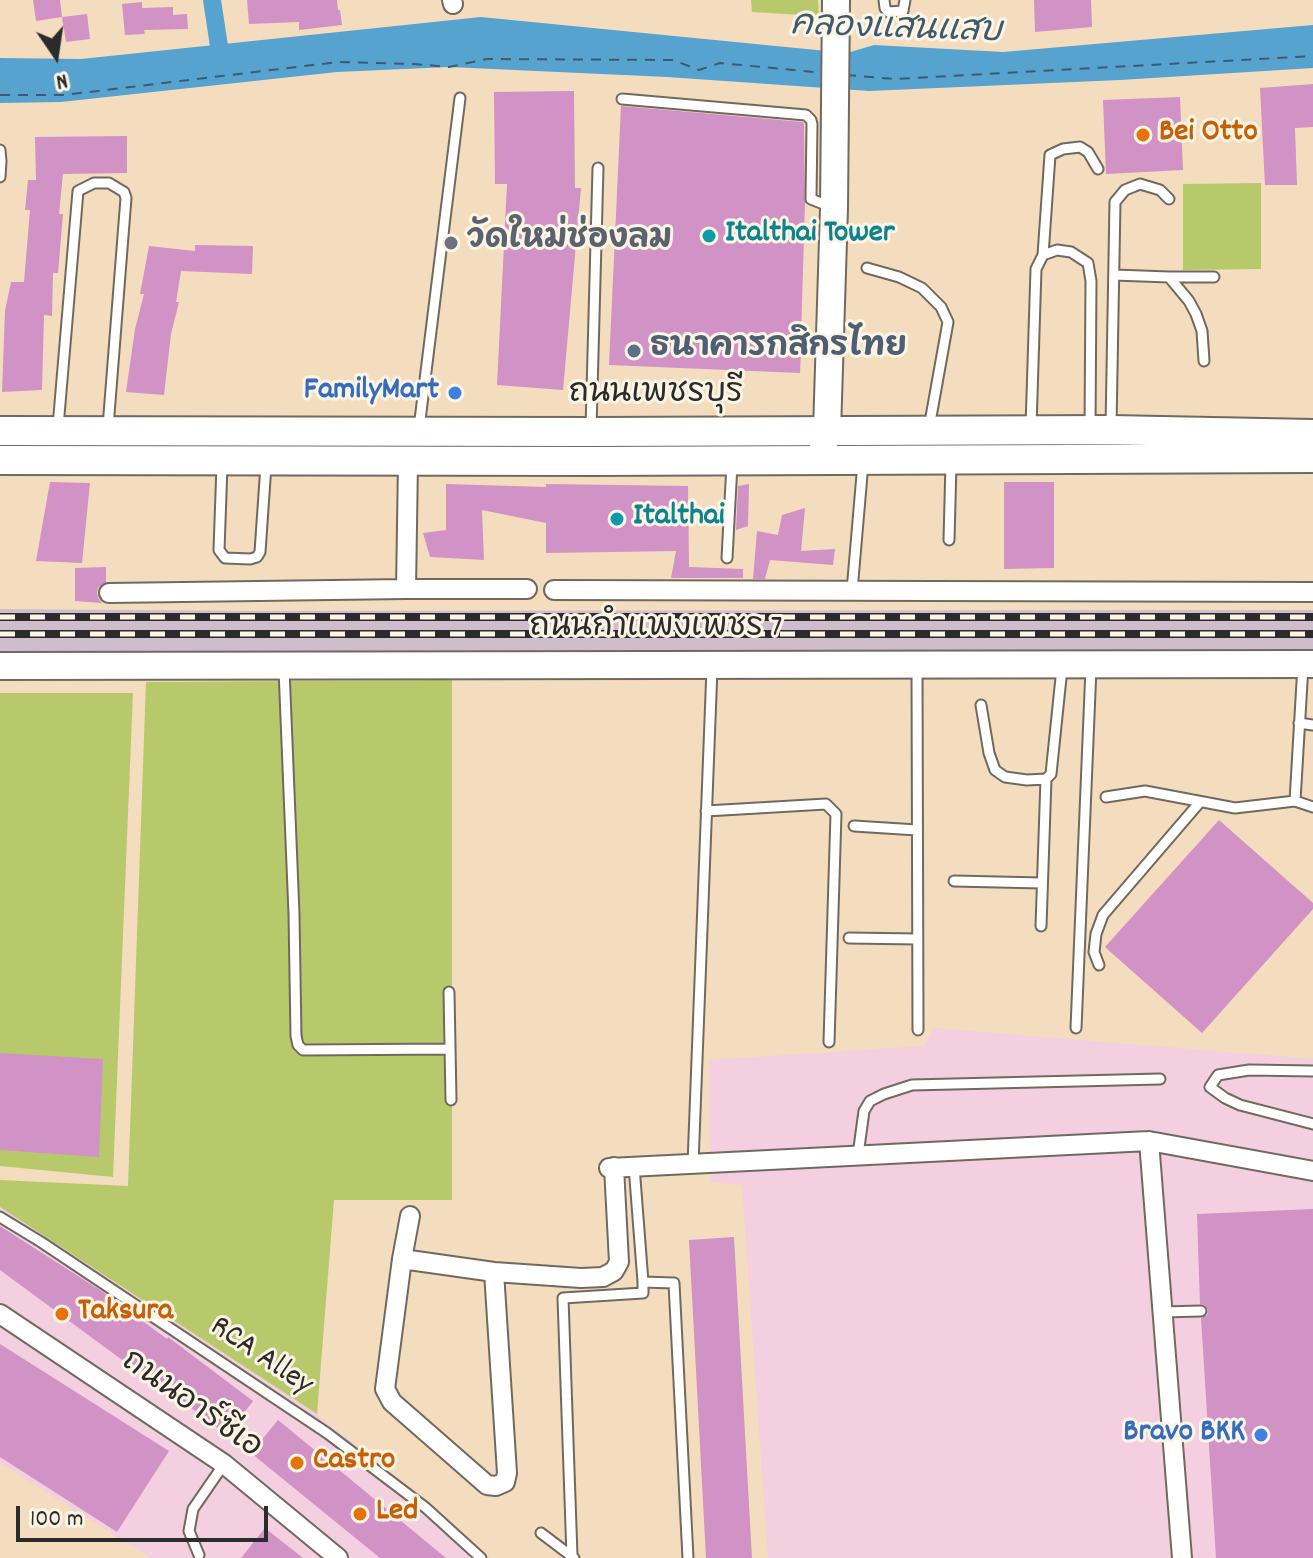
<!DOCTYPE html>
<html>
<head>
<meta charset="utf-8">
<style>
	body { margin:0 }
	#map { position:relative; width:1313px; height:1558px; overflow:hidden; background:#f4dcbf; font-family:Dekko,sans-serif }
	canvas { display:block }
	.north { position:absolute; left:16px; top:16px; width:80px; height:80px; -webkit-text-stroke:6px #fcf5e5; paint-order:stroke; rotate:167deg; font-size:22px; font-weight:700; line-height:32px; text-align:center; color:#2b2b2b }
	.north::after { content:''; display:block; margin:auto; width:28px; height:36px; background:#2b2b2b; clip-path:polygon(50% 0,100% 100%,50% 72%,0 100%) }
	.scale { position:absolute; left:16px; top:1506px; width:252px; height:36px; box-sizing:border-box; border:4px solid #2b2b2b; border-top:0; padding-left:10px; font-size:24px; line-height:28px; white-space:nowrap; color:#2b2b2b; -webkit-text-stroke:6px #fcf5e5; paint-order:stroke }
</style>
</head>
<body>
<div id="map">
<canvas width="1313" height="1558"></canvas>
<div class="north">N</div>
<div class="scale">100 m</div>
</div>
<script>
const ctx = document.querySelector('canvas').getContext('2d');
ctx.lineJoin = 'round';
function fillPath(path, color) {
  ctx.fillStyle = color;
  ctx.fill(path, 'evenodd');
}
function toPath(rows) {
  const path = new Path2D();
  for (const r of rows) {
    path.moveTo(r[0], r[1]);
    for (let i = 2; i < r.length; i += 2) path.lineTo(r[i], r[i + 1]);
  }
  return path;
}
function stroke(path, color, width, dash) {
  ctx.strokeStyle = color;
  ctx.lineWidth = width;
  ctx.lineCap = dash ? 'butt' : 'round';
  ctx.setLineDash(dash || []);
  ctx.stroke(path);
}
function write(font, color, halo, rows, align = 'center') {
  ctx.font = font + ' Dekko,"Playpen Sans Thai",sans-serif';
  ctx.lineWidth = 6;
  ctx.setLineDash([]);
  ctx.textBaseline = 'middle';
  ctx.strokeStyle = halo;
  ctx.fillStyle = color;
  for (const [text, x, y, turn = 0] of rows) {
    ctx.save();
    ctx.translate(x, y);
    ctx.rotate((+turn || 0) * Math.PI / 180);
    ctx.textAlign = isNaN(turn) ? turn : align;
    if (halo) ctx.strokeText(text, 0, 0);
    ctx.fillText(text, 0, 0);
    ctx.restore();
  }
}
const built = toPath([
	[934,1028,1313,1059,1313,1558,768,1558,742,1185,711,1182,709,1060,924,1046],
	[0,1207,317,1414,435,1510,490,1558,151,1558,0,1463]
]);
const industrial = toPath([
	[0,609,250,611,1313,610,1313,676,0,661]
]);
const green = toPath([
	[751,0,818,0,819,16,752,12],
	[1261,183,1261,269,1183,270,1183,184],
	[452,680,452,1200,334,1200,317,1414,0,1207,0,1180,128,1186,146,682],
	[0,693,133,693,113,1177,0,1166]
]);
const water = toPath([
	[481,17,847,53,874,45,1003,52,1313,25,1313,68,1120,80,869,91,667,77,449,67,337,72,61,102,0,103,0,58,81,59]
]);
const canal = toPath([
	[212,0,222,66]
]);
const ferry = toPath([
	[846,75,895,79,1313,56],
	[0,95,64,95,338,62,414,64,449,67,487,59,673,60,699,70,720,63,824,73]
]);
const building = toPath([
	[33,0,60,0,62,17,36,21],
	[247,0,337,0,338,10,340,10,342,25,299,30,299,22,249,24],
	[1034,0,1091,0,1092,27,1035,32],
	[142,2,142,8,173,7,173,15,187,14,188,29,144,30,145,34,125,35,122,4],
	[87,14,90,39,66,42,62,17],
	[1313,84,1313,127,1295,128,1297,185,1265,185,1260,88],
	[574,91,575,188,581,188,563,390,497,385,507,184,495,184,494,92],
	[1180,97,1183,170,1106,174,1103,100],
	[621,106,803,122,804,124,805,203,801,336,797,337,795,343,796,348,801,351,800,373,609,365],
	[127,136,127,173,63,174,59,214,63,214,58,273,53,273,52,316,44,315,42,390,2,392,5,311,11,282,24,282,30,210,25,210,28,180,36,180,35,137],
	[195,245,253,246,252,274,181,271,176,302,179,302,171,334,164,395,126,392,135,329,144,294,140,294,149,246,195,251],
	[50,482,90,483,82,563,36,561],
	[1004,482,1054,482,1054,568,1004,569],
	[446,484,546,487,546,484,688,486,689,567,743,569,743,578,671,578,676,551,546,553,546,523,482,510,484,560,430,557,423,533,446,530],
	[749,484,748,526,736,530,738,486],
	[805,508,801,551,835,549,833,565,770,560,765,579,753,579,757,531,778,535,782,515],
	[106,567,106,582,99,587,97,592,98,598,102,603,75,601,75,568],
	[1219,820,1313,903,1313,909,1202,1033,1105,947],
	[0,1053,103,1059,99,1157,0,1150],
	[1313,1209,1313,1558,1216,1558,1201,1318,1207,1315,1208,1310,1205,1305,1200,1304,1197,1214],
	[0,1226,103,1292,167,1339,168,1337,253,1401,227,1435,131,1363,129,1365,0,1270],
	[734,1237,752,1558,706,1558,689,1240],
	[0,1344,169,1451,117,1532,0,1457],
	[278,1420,344,1474,446,1558,380,1558,251,1453],
	[265,1528,303,1558,241,1558]
]);
const lane = toPath([
	[884,0,885,8,888,12,903,11,905,0],
	[622,99,806,115,811,120,812,124,811,199,831,207],
	[0,150,1,161,0,177],
	[1043,255,1050,155,1063,149,1080,147,1088,152,1098,169],
	[867,268,899,277,922,288,941,307,948,322,929,428],
	[1114,275,1169,277,1189,301,1196,314,1202,331,1204,361],
	[1169,277,1214,277],
	[802,343,826,355],
	[58,427,78,191,94,183,109,183,124,192,126,198,108,427],
	[1031,427,1036,269,1043,255,1057,250,1071,252,1088,263,1091,281,1090,429],
	[1111,427,1115,202,1125,190,1140,184,1160,190,1169,199],
	[419,428,460,98],
	[591,428,598,168],
	[222,465,219,550,225,558,250,559,257,557,260,552,266,465],
	[949,540,951,463],
	[727,558,732,464],
	[852,591,863,463],
	[917,668,918,1030],
	[284,669,294,914,296,1036,298,1045,303,1050,449,1049],
	[981,705,989,753,995,770,1005,777,1027,780,1046,779,1051,774,1062,668],
	[1299,723,1313,725],
	[1106,797,1145,791,1235,808,1295,801,1313,807],
	[1295,801,1303,665],
	[706,811,826,804,836,814,829,1042],
	[854,826,917,830],
	[954,881,1042,883],
	[1041,926,1046,779],
	[849,938,917,939],
	[1099,965,1094,952,1096,934,1103,915,1200,802],
	[449,992,451,1100],
	[1076,1028,1091,668],
	[1313,1071,1249,1070,1218,1075,1210,1087,1225,1098,1240,1105,1313,1124],
	[858,1155,864,1111,870,1101,884,1094,912,1085,1160,1079],
	[693,1164,712,668],
	[634,1166,643,1282,674,1283,688,1558],
	[0,1217,41,1242,327,1433,426,1508,481,1558],
	[1162,1312,1201,1311],
	[541,1533,574,1558],
	[199,1555,189,1531,193,1509,224,1464],
	[572,1556,563,1298,643,1293,643,1282]
]);
const street = toPath([
	[452,0,453,4],
	[406,589,408,462],
	[554,590,1313,592],
	[109,593,406,589,527,589],
	[1149,1141,1182,1558],
	[609,1168,1149,1141,1313,1171],
	[410,1216,402,1259,494,1272,581,1278,603,1277,614,1271,619,1262,614,1167],
	[402,1259,385,1389,392,1402,487,1485,496,1486,505,1482,507,1473,494,1272],
	[0,1314,224,1464,338,1558]
]);
const secondary = toPath([
	[822,452,827,431,834,208,836,0],
	[0,666,1313,664]
]);
const primary = toPath([
	[0,431,591,432,1111,430,1313,434],
	[0,460,593,461,1313,458]
]);
const rail = toPath([
	[0,617,1313,617],
	[0,634,1313,634]
]);
const markers = [
	[1143,135,8,"#e8710a"],
	[709,236,8,"#0f9aa8"],
	[451,243,8,"#6b7280"],
	[634,351,8,"#5c6f8a"],
	[455,393,8,"#3f7fe0"],
	[617,519,8,"#0f9aa8"],
	[62,1314,8,"#e8710a"],
	[1261,1435,8,"#3f7fe0"],
	[297,1463,8,"#e8710a"],
	[360,1514,8,"#e8710a"]
];
const foodNames = [
	["Bei Otto",1159,135],
	["Taksura",78,1314],
	["Castro",313,1463],
	["Led",376,1514]
];
const cultureNames = [
	["Italthai Tower",725,236],
	["Italthai",633,519]
];
const worshipNames = [
	["วัดใหม่ช่องลม",467,243]
];
const serviceNames = [
	["ธนาคารกสิกรไทย",650,351]
];
const shopNames = [
	["FamilyMart",439,393],
	["Bravo BKK",1245,1435]
];
const streetNames = [
	["ถนนเพชรบุรี",656,397],
	["ถนนกำแพงเพชร 7",656,631],
	["RCA Alley",260,1358,34],
	["ถนนอาร์ซีเอ",190,1407,35]
];
const waterNames = [
	["คลองแสนแสบ",896,32,2]
];
fillPath(built, '#f3cfdf');
fillPath(industrial, '#cfbdce');
fillPath(green, '#b8c96c');
fillPath(water, '#57a3d0');
stroke(canal, '#57a3d0', 18);
stroke(ferry, '#3d5b6d', 2, [10, 8]);
fillPath(building, '#d192c5');
stroke(lane, '#71695f', 13);
stroke(street, '#71695f', 22);
stroke(secondary, '#71695f', 30);
stroke(primary, '#71695f', 32);
stroke(lane, '#fff', 9);
stroke(street, '#fff', 18);
stroke(secondary, '#fff', 26);
stroke(primary, '#fff', 28);
stroke(rail, '#2b2b2b', 8);
stroke(rail, '#fcf5e5', 5, [15]);
for (const [x, y, r, color] of markers) {
  const dot = new Path2D();
  dot.arc(x, y, r, 0, 2 * Math.PI);
  ctx.fillStyle = color;
  ctx.fill(dot);
  stroke(dot, '#fcf5e5', 3);
}
write('bold 32px', '#c56008', '#fcf5e5', foodNames, 'left');
write('bold 32px', '#0d838f', '#fcf5e5', cultureNames, 'left');
write('bold 32px', '#5b616d', '#fcf5e5', worshipNames, 'left');
write('bold 32px', '#4e5e75', '#fcf5e5', serviceNames, 'left');
write('bold 32px', '#366cbe', '#fcf5e5', shopNames, 'right');
write('32px', '#2b2b2b', '#fcf5e5', streetNames);
write('italic 34px', '#3d5b6d', '#fcf5e5', waterNames);
</script>
</body>
</html>
